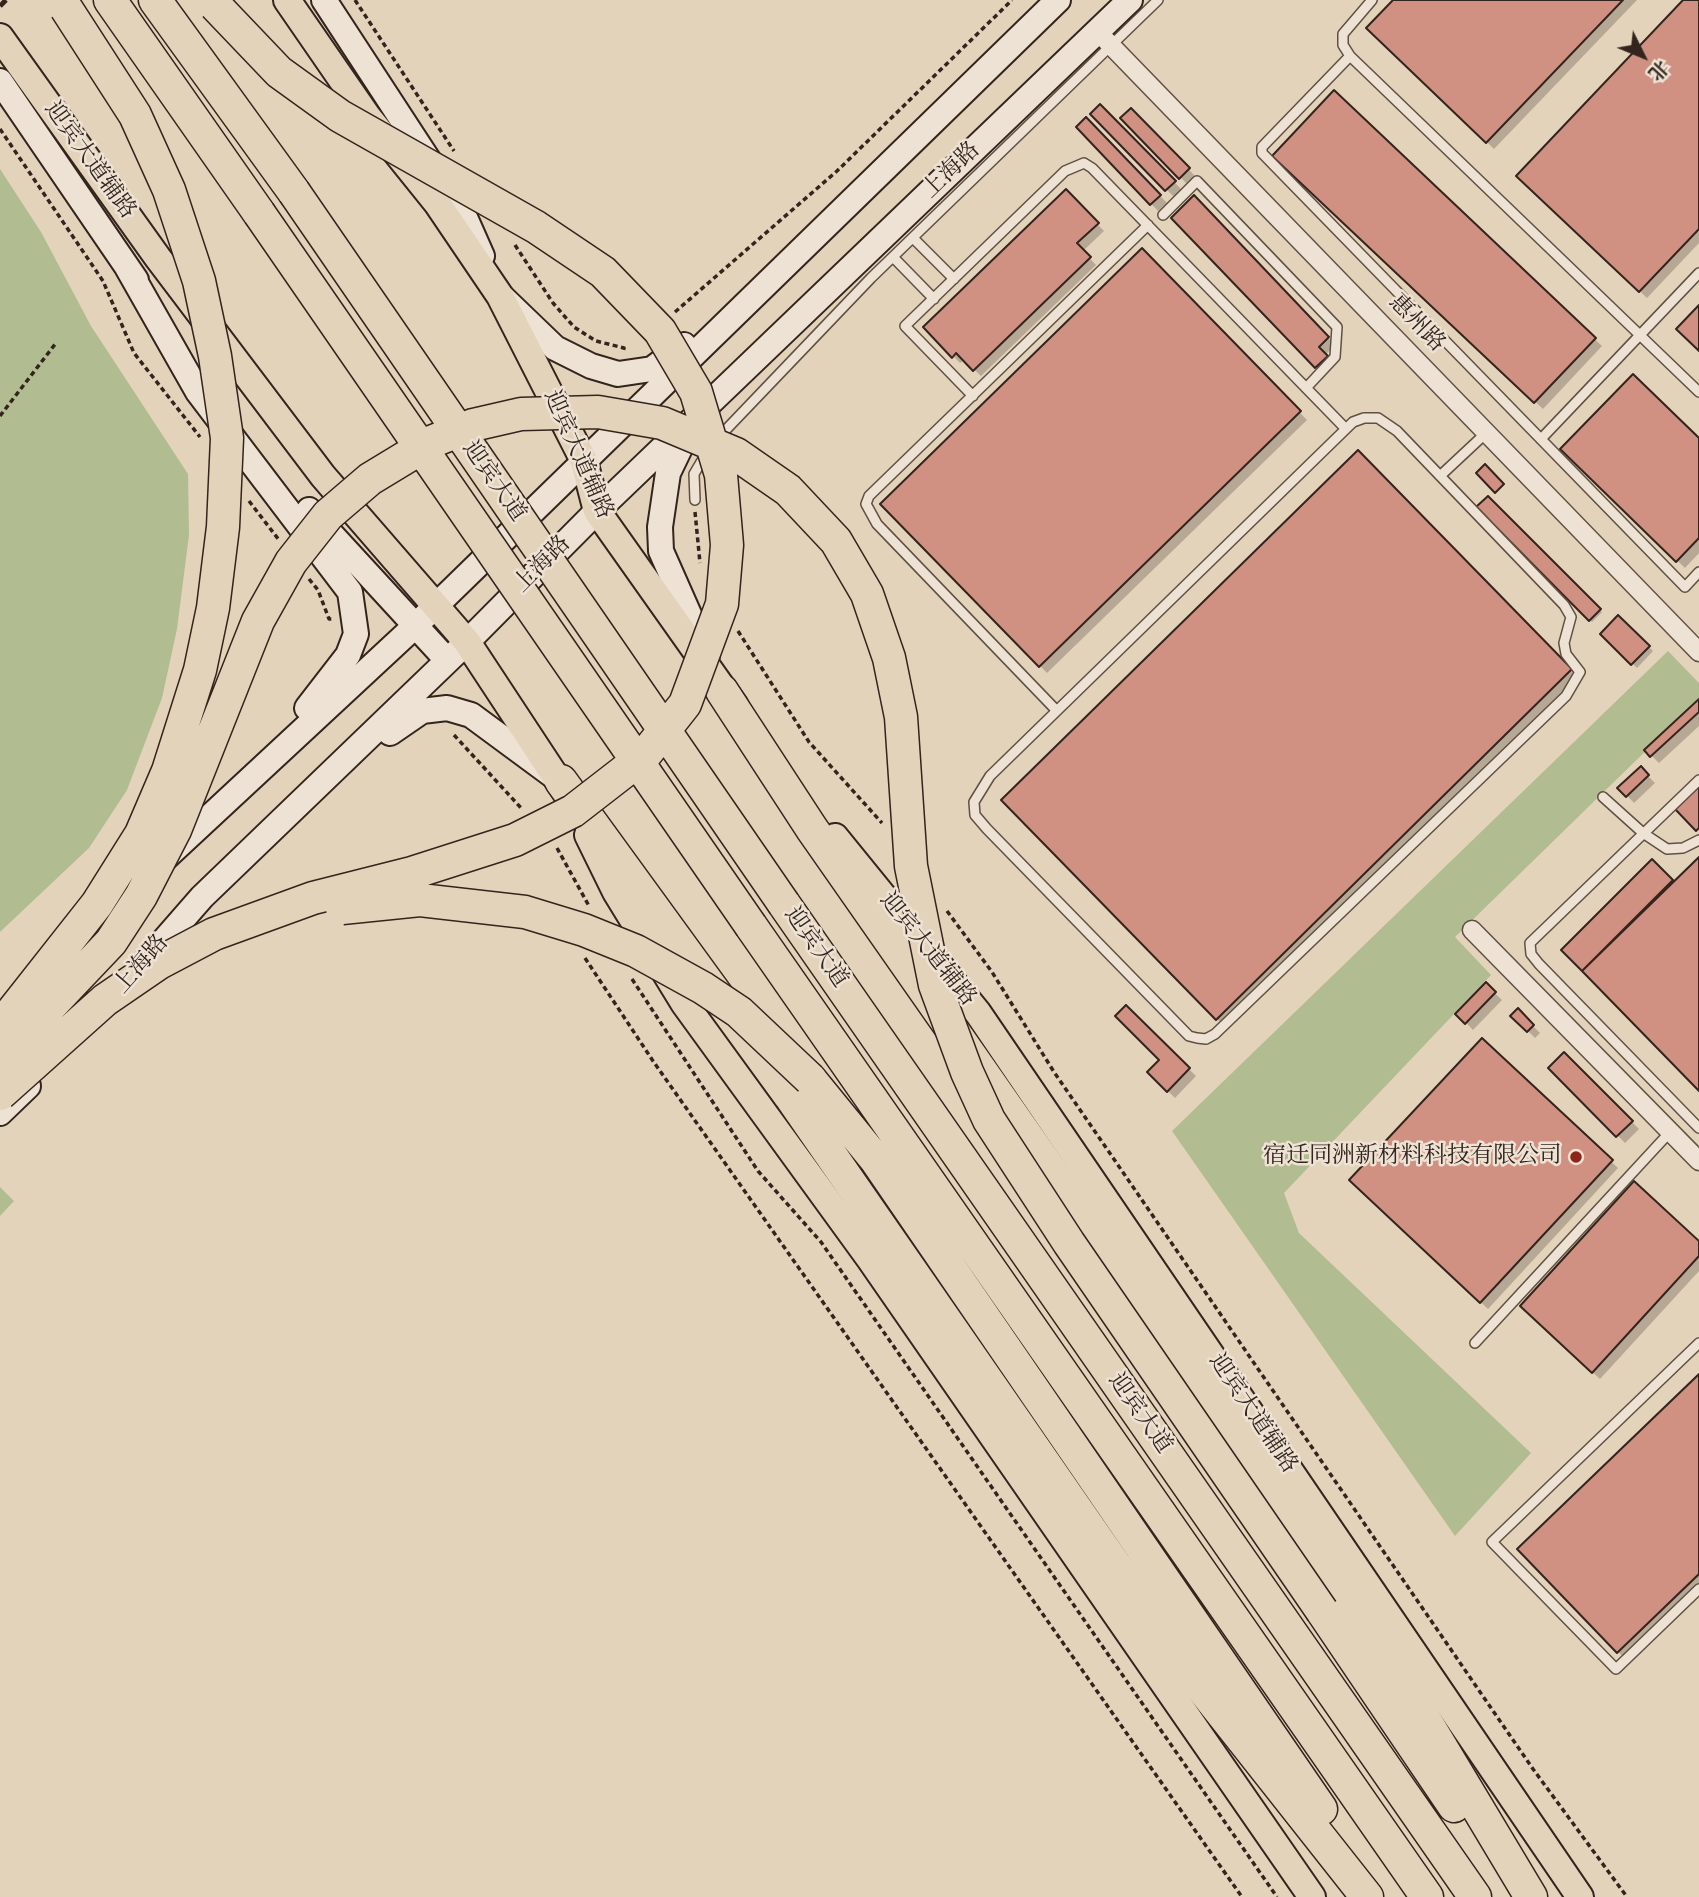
<!DOCTYPE html>
<html>
<head>
<meta charset="utf-8">
<style>
	body { margin:0 }
	#map { position:relative; width:1699px; height:1897px; overflow:hidden; background:#e4d3bb; font-family:"IM FELL Double Pica","Noto Serif SC",serif }
	canvas { display:block }
	.north { position:absolute; left:1608px; top:21px; width:70px; height:70px; -webkit-text-stroke:5px #ede2d3; paint-order:stroke; rotate:133deg; font-size:19px; font-weight:700; line-height:28px; text-align:center; color:#33241d }
	.north::after { content:''; display:block; margin:auto; width:24px; height:32px; background:#33241d; clip-path:polygon(50% 0,100% 100%,50% 72%,0 100%) }
</style>
</head>
<body>
<div id="map">
<canvas width="1699" height="1897"></canvas>
<div class="north">北</div>
</div>
<script>
const ctx = document.querySelector('canvas').getContext('2d');
ctx.lineJoin = 'round';
function fillPath(path, color) {
  ctx.fillStyle = color;
  ctx.fill(path, 'evenodd');
}
function toPath(rows) {
  const path = new Path2D();
  for (const r of rows) {
    path.moveTo(r[0], r[1]);
    for (let i = 2; i < r.length; i += 2) path.lineTo(r[i], r[i + 1]);
  }
  return path;
}
function stroke(path, color, width, dash) {
  ctx.strokeStyle = color;
  ctx.lineWidth = width;
  ctx.lineCap = dash ? 'butt' : 'round';
  ctx.setLineDash(dash || []);
  ctx.stroke(path);
}
function write(font, color, halo, rows, align = 'center') {
  ctx.font = font + ' "IM FELL Double Pica","Noto Serif SC",serif';
  ctx.lineWidth = 5;
  ctx.setLineDash([]);
  ctx.textBaseline = 'middle';
  ctx.strokeStyle = halo;
  ctx.fillStyle = color;
  for (const [text, x, y, turn = 0] of rows) {
    ctx.save();
    ctx.translate(x, y);
    ctx.rotate((+turn || 0) * Math.PI / 180);
    ctx.textAlign = isNaN(turn) ? turn : align;
    if (halo) ctx.strokeText(text, 0, 0);
    ctx.fillText(text, 0, 0);
    ctx.restore();
  }
}
const green = toPath([
	[0,169,41,232,91,326,188,474,189,535,177,629,162,698,127,790,89,848,0,932],
	[1668,651,1699,683,1699,699,1455,937,1491,975,1284,1193,1299,1233,1531,1453,1455,1536,1172,1131],
	[0,1187,14,1201,0,1216]
]);
const shadow = toPath([
	[1395,0,1637,0,1494,149,1368,28],
	[1686,0,1699,0,1699,243,1647,298,1519,176],
	[1334,92,1602,346,1543,409,1274,155],
	[1100,106,1181,189,1174,197,1092,114],
	[1131,110,1195,176,1187,184,1122,118],
	[1086,119,1167,203,1158,211,1078,127],
	[1066,192,1104,231,1083,251,1096,265,981,376,964,360,960,363,925,327],
	[1194,198,1335,345,1325,355,1333,364,1323,374,1173,218],
	[1142,250,1307,420,1047,673,882,504],
	[1699,440,1699,553,1685,568,1562,449],
	[1358,453,1578,678,1224,1026,1003,800],
	[1488,498,1602,612,1592,622,1479,507],
	[1619,618,1653,651,1637,668,1603,634],
	[1699,701,1699,726,1659,763,1646,750],
	[1641,769,1655,783,1634,803,1620,788],
	[1699,859,1699,1088,1564,950,1652,862,1674,884],
	[1486,985,1502,1000,1473,1030,1458,1014],
	[1126,1008,1196,1076,1175,1098,1149,1072,1162,1060],
	[1518,1011,1540,1033,1535,1038,1513,1016],
	[1482,1040,1618,1168,1488,1309,1351,1180],
	[1564,1054,1639,1129,1625,1143,1550,1068],
	[1699,1243,1699,1271,1600,1379,1529,1313],
	[1699,1376,1699,1587,1625,1659,1519,1549]
]);
const building = toPath([
	[1393,0,1623,0,1486,143,1366,28,1393,0],
	[1683,0,1699,0,1699,229,1639,292,1516,176,1683,0],
	[1334,90,1596,338,1534,403,1272,156,1334,90],
	[1100,104,1176,181,1165,191,1090,114,1100,104],
	[1131,108,1190,168,1179,179,1120,118,1131,108],
	[1086,117,1161,195,1150,205,1076,127,1086,117],
	[1066,189,1099,223,1077,243,1091,257,973,371,956,353,952,358,923,327,1066,189],
	[1194,195,1329,337,1319,347,1328,356,1315,368,1171,218,1194,195],
	[1142,248,1301,411,1039,667,880,504,1142,248],
	[1699,305,1699,351,1676,329,1699,305],
	[1633,374,1699,438,1699,538,1676,562,1560,449,1633,374],
	[1358,450,1572,669,1216,1020,1001,800,1358,450],
	[1485,464,1504,484,1495,493,1476,473,1485,464],
	[1488,496,1601,609,1589,621,1476,507,1488,496],
	[1618,615,1650,646,1631,665,1600,634,1618,615],
	[1699,699,1699,712,1650,757,1644,750,1699,699],
	[1641,766,1649,775,1626,797,1617,788,1641,766],
	[1699,786,1699,828,1696,831,1675,809,1699,786],
	[1699,857,1699,1091,1582,971,1699,857],
	[1652,859,1673,880,1582,971,1561,950,1652,859],
	[1486,982,1496,992,1465,1024,1455,1014,1486,982],
	[1126,1005,1190,1068,1167,1092,1147,1072,1159,1060,1115,1016,1126,1005],
	[1518,1008,1534,1025,1527,1032,1510,1016,1518,1008],
	[1482,1038,1613,1160,1480,1303,1349,1180,1482,1038],
	[1564,1052,1633,1121,1616,1137,1548,1068,1564,1052],
	[1634,1181,1699,1241,1699,1256,1592,1373,1520,1306,1634,1181],
	[1699,1374,1699,1574,1617,1653,1517,1549,1699,1374]
]);
const path = toPath([
	[355,0,454,151],
	[0,129,103,281,134,353,200,437],
	[515,245,553,303,574,327,596,341,624,348,623,353],
	[675,312,837,171,1012,0],
	[0,416,56,343],
	[249,501,279,540],
	[695,512,700,563],
	[309,579,318,590,329,619,332,619],
	[738,631,809,742,882,823],
	[454,735,522,809],
	[557,848,589,906],
	[947,911,992,972,1054,1072,1533,1769,1627,1897],
	[585,958,653,1061,1242,1897],
	[632,979,758,1171,821,1242,1277,1897]
]);
const lane = toPath([
	[1372,0,1343,34,1343,45,1350,56,1699,392],
	[1350,56,1262,147,1262,153,1685,587,1699,572],
	[1163,215,1197,181,1337,327,1335,357,1306,388],
	[913,238,954,279],
	[893,257,934,299],
	[973,396,905,326,1065,171,1084,163,1092,168,1346,429],
	[1364,418,1378,418,1397,431,1564,605,1571,617,1564,643,1566,654,1580,672,1566,696,1215,1034,1206,1039,1197,1038,1189,1036,987,829,975,815,974,802,990,776,1353,422,1364,418],
	[718,438,871,278,1158,0],
	[1541,439,1699,273],
	[1440,476,1486,433],
	[695,500,694,474,707,452],
	[1056,710,877,524,866,504,869,496,1148,225],
	[1699,780,1530,943,1531,954,1539,964,1699,1128],
	[1603,797,1643,833,1667,849,1683,848,1699,840],
	[1475,1343,1670,1132],
	[1699,1343,1492,1542,1616,1669,1699,1589]
]);
const street = toPath([
	[1097,31,1699,652],
	[1472,930,1699,1161]
]);
const secondary = toPath([
	[324,0,463,213,482,256],
	[0,81,136,280],
	[127,267,198,392,350,592,356,634,348,655,307,708],
	[503,298,555,348,591,366,618,374,652,369,684,345],
	[692,436,681,446,668,473,660,527,661,551,707,655],
	[309,510,447,660],
	[390,733,422,711,447,708,471,715,555,777],
	[91,927,415,626,1058,0],
	[140,968,202,897,467,642,597,511,1130,0],
	[0,1113,28,1086]
]);
const primary = toPath([
	[287,0,367,116,437,203,500,296,584,461,597,511,735,706],
	[0,37,158,258,323,476,467,642,569,797],
	[588,835,616,892,684,1003,870,1259,1312,1897],
	[835,837,978,1013,1580,1897]
]);
const highway = toPath([
	[110,0,259,213],
	[155,0,294,192],
	[722,691,812,829,1244,1447,1398,1675,1531,1897],
	[561,781,790,1096,1187,1669,1367,1897],
	[784,904,1475,1897],
	[751,926,1427,1897],
	[810,1079,876,1160,1321,1809],
	[1322,1611,1454,1806]
]);
const rail = toPath([
	[0,6,6,0]
]);
const highwayBridge = toPath([
	[294,192,784,904],
	[259,213,751,926],
	[342,908,420,900,525,912,584,930,636,951,703,988,739,1012,810,1079],
	[0,1027,97,904,141,834,168,771,200,670,213,608,223,527,227,438,215,356,199,281,169,190,135,115,66,8],
	[0,1059,111,942,141,896,175,830,258,621,291,562,328,515,370,479,431,442,473,425,521,414,598,412,662,423,736,454,788,490,836,541,867,594,889,658,901,717,911,866,935,985,967,1072,989,1120,1069,1243,1322,1611],
	[0,1094,105,1000,159,963,214,934,313,898,412,873,515,840,573,811,644,756,685,704,722,604,727,545,721,475,696,392,660,331,603,272,536,227,340,116,279,72,215,5]
]);
const markers = [
	[1576,1157,7,"#8f2418"]
];
const streetNames = [
	["迎宾大道辅路",89,161,54],
	["上海路",952,171,-44],
	["惠州路",1416,324,46],
	["迎宾大道辅路",577,455,66],
	["迎宾大道",493,482,55],
	["上海路",543,565,-45],
	["迎宾大道",815,948,55],
	["迎宾大道辅路",927,950,51],
	["上海路",142,965,-49],
	["迎宾大道",1139,1414,55],
	["迎宾大道辅路",1252,1414,56]
];
const poiNames = [
	["宿迁同洲新材料科技有限公司",1562,1157]
];
fillPath(green, '#b2bc91');
fillPath(shadow, '#0003');
fillPath(building, '#d09082');
stroke(building, '#33241d', 2);
stroke(lane, '#5f5044', 12);
stroke(street, '#5f5044', 21);
stroke(secondary, '#33241d', 28);
stroke(primary, '#33241d', 30);
stroke(highway, '#33241d', 35);
stroke(path, '#33241d', 3.5, [5, 3.5]);
stroke(lane, '#ede2d3', 9);
stroke(street, '#ede2d3', 18);
stroke(secondary, '#ede2d3', 24);
stroke(primary, '#e4d3bb', 26);
stroke(highway, '#e4d3bb', 32);
stroke(rail, '#33241d', 5, [12, 12]);
stroke(highwayBridge, '#33241d', 35, []);
stroke(highwayBridge, '#e4d3bb', 32);
for (const [x, y, r, color] of markers) {
  const dot = new Path2D();
  dot.arc(x, y, r, 0, 2 * Math.PI);
  ctx.fillStyle = color;
  ctx.fill(dot);
  stroke(dot, '#ede2d3', 2.5);
}
write('23px', '#33241d', '#ede2d3', streetNames);
write('23px', '#33241d', '#ede2d3', poiNames, 'right');
</script>
</body>
</html>
